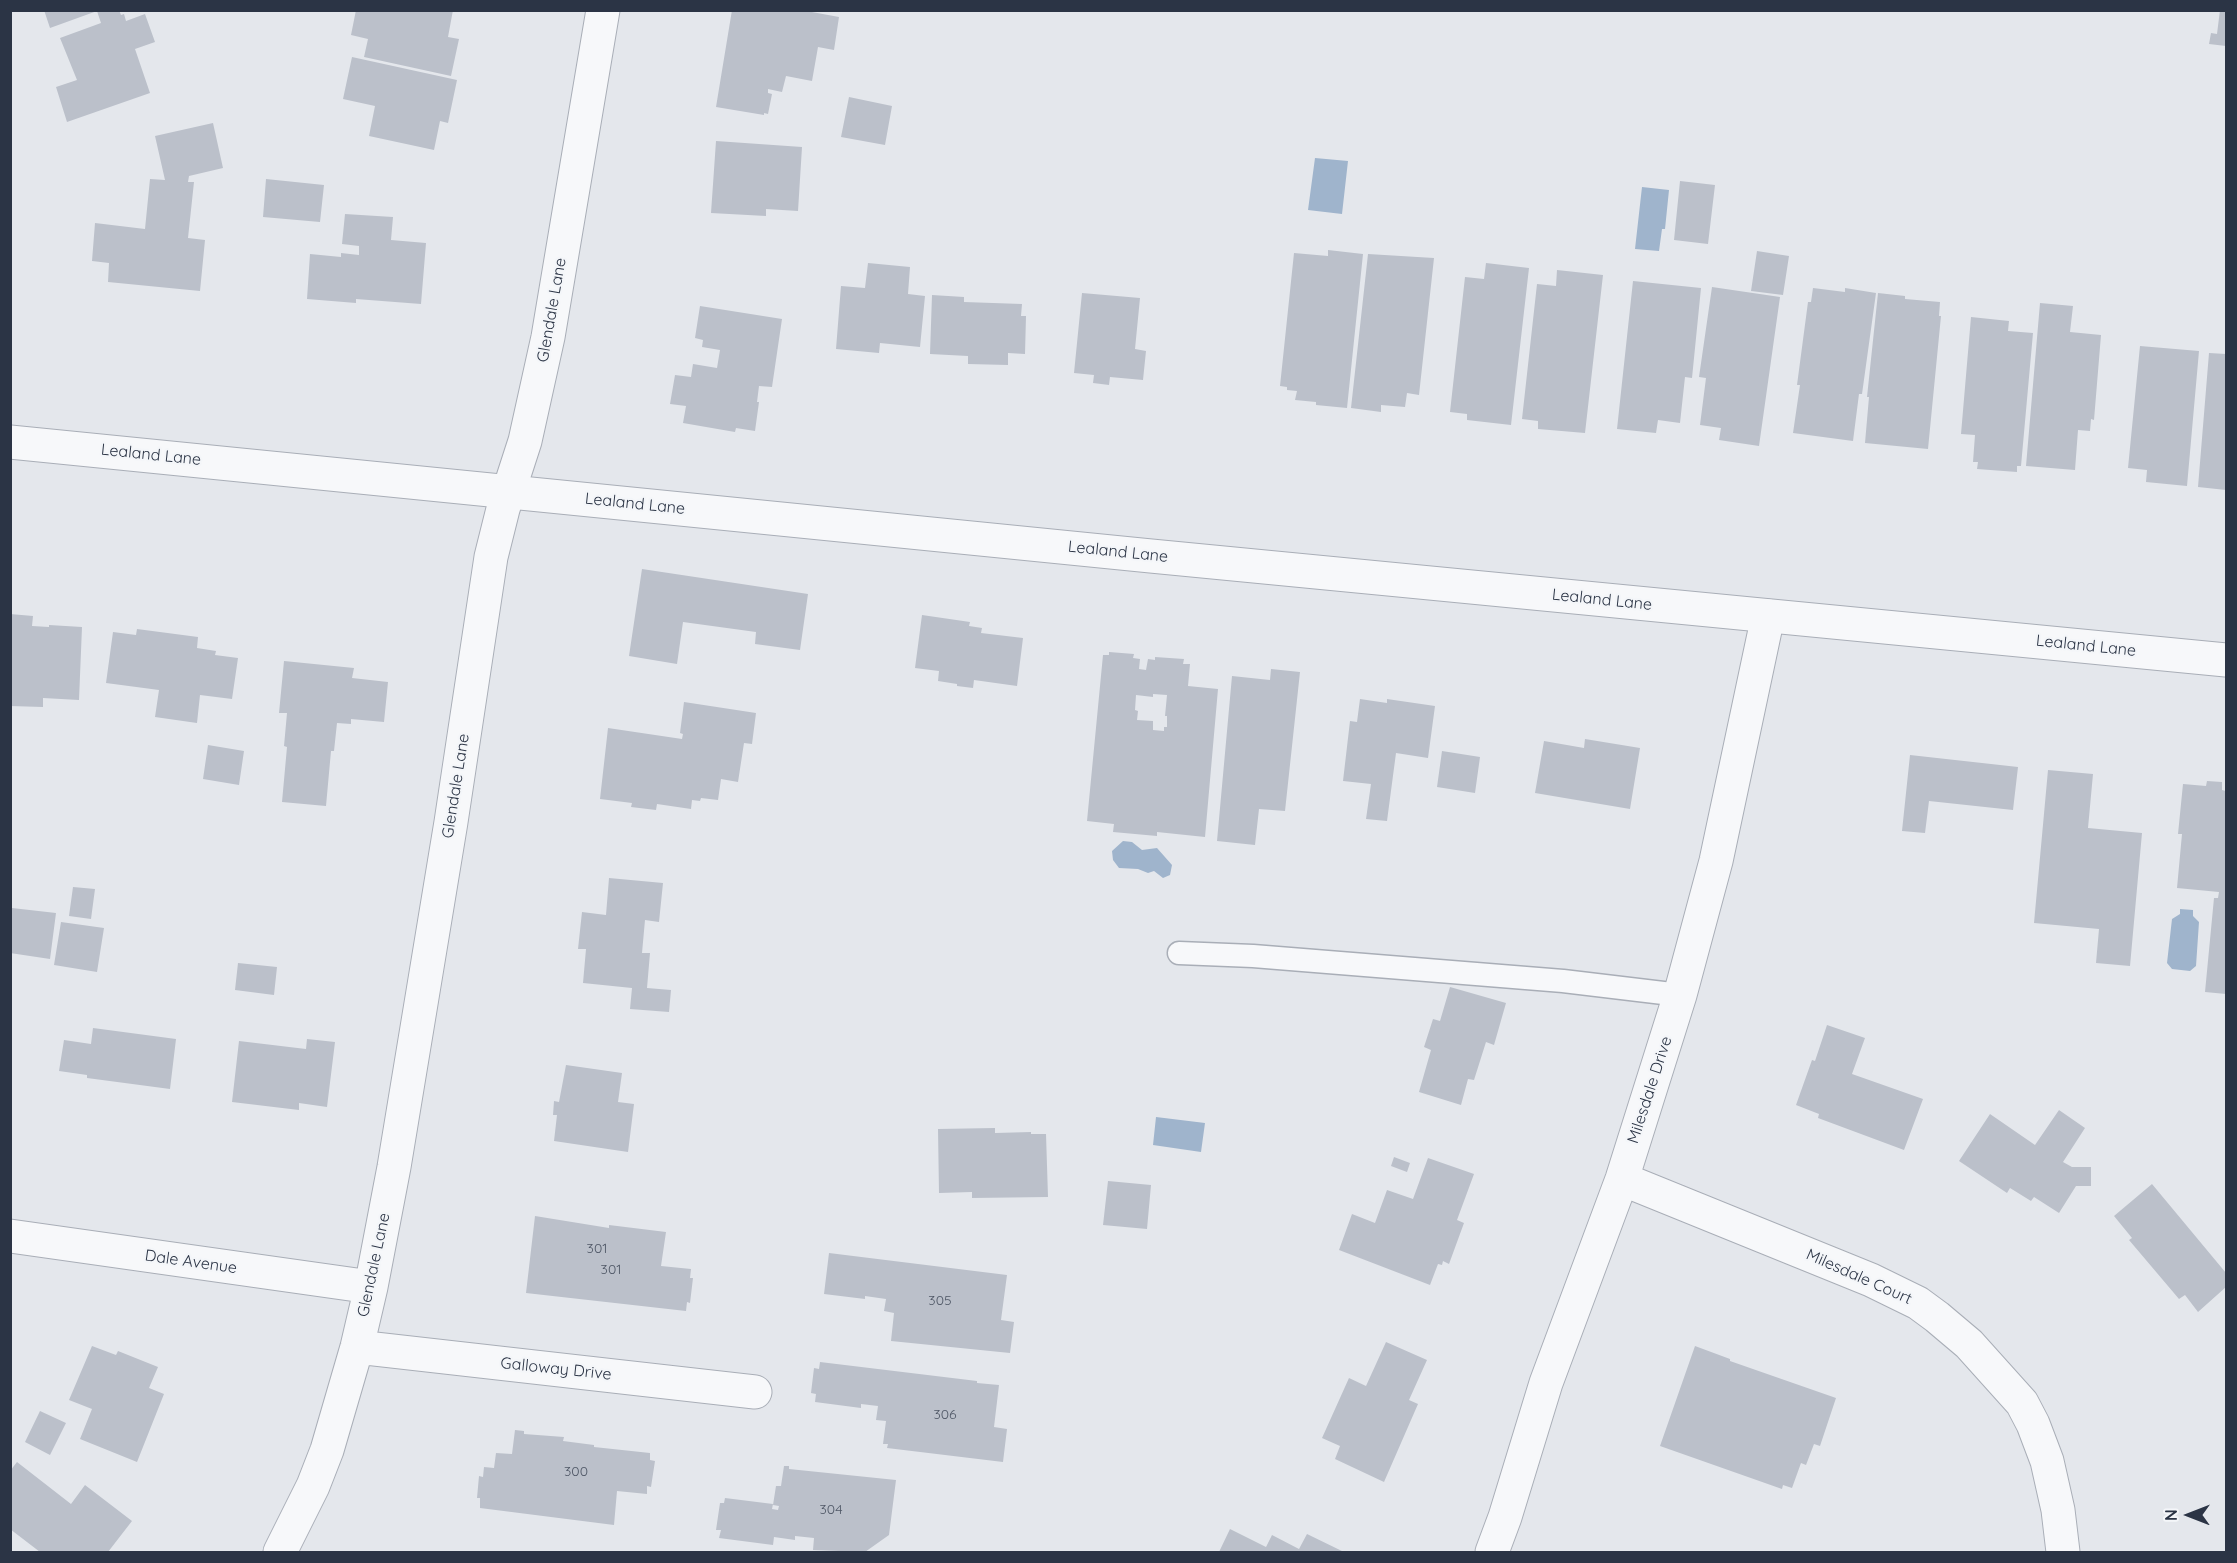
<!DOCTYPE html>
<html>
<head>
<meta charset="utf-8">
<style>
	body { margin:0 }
	#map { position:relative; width:2237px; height:1563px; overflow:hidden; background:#e4e7ec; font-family:Quicksand,sans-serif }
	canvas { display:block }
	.frame { position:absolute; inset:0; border:12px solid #2b3445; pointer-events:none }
	.north { position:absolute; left:2159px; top:1485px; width:60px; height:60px; -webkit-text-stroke:4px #f4f6f9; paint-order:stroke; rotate:270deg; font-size:16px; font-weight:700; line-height:24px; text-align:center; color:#2b3445 }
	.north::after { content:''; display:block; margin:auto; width:21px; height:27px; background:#2b3445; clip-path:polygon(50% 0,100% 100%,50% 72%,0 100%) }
</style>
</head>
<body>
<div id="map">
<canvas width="2237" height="1563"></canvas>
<div class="frame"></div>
<div class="north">N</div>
</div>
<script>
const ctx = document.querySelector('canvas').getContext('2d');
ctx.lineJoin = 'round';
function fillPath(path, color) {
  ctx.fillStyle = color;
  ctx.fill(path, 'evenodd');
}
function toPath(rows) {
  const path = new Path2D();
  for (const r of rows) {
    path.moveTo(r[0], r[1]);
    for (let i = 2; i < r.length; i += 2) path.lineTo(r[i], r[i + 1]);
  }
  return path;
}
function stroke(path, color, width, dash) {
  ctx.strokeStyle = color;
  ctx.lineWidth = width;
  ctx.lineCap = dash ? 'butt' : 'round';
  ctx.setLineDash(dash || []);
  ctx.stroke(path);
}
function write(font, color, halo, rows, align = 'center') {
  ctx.font = font + ' Quicksand,sans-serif';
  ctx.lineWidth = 4.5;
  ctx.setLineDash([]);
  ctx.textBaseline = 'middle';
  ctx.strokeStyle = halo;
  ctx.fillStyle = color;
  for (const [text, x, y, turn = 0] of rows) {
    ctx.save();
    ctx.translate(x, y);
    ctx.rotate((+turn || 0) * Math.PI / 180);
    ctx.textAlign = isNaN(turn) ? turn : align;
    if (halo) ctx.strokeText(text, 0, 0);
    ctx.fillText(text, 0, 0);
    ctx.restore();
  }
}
const water = toPath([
	[1315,158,1348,161,1342,214,1308,210],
	[1642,187,1669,190,1665,229,1662,229,1659,251,1635,249],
	[1123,841,1132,842,1142,850,1157,848,1172,865,1170,875,1163,878,1154,871,1148,873,1138,869,1119,868,1113,860,1112,851],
	[2180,909,2193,910,2193,916,2199,922,2196,966,2190,971,2172,969,2167,963,2172,919,2180,914],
	[1156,1117,1205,1123,1201,1152,1153,1145]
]);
const building = toPath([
	[44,10,119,10,121,15,124,14,126,21,145,14,155,42,135,49,150,93,67,122,56,87,77,80,60,38,101,23,97,11,50,28],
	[356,10,453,10,448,37,459,39,451,76,364,57,368,39,351,35],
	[732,10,801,10,839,17,834,50,818,47,812,81,786,76,782,92,768,89,768,93,772,94,768,114,764,113,764,115,716,107],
	[2220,10,2226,10,2226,46,2209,44,2211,33,2217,34],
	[352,57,457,80,448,123,440,121,434,150,369,136,375,106,343,99],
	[849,97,892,106,885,145,841,137],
	[213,123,223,168,189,176,188,182,194,182,188,238,205,240,200,291,108,282,109,263,92,261,95,223,145,229,150,179,165,180,155,136],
	[716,141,802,147,798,211,766,209,766,216,711,213],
	[266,179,324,185,320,222,263,217],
	[1680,181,1715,185,1708,244,1674,240],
	[345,214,393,217,391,240,426,243,421,304,356,299,356,303,307,299,310,254,341,257,341,253,359,255,359,246,342,244],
	[1328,250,1363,254,1347,408,1316,405,1316,402,1295,400,1297,391,1287,390,1287,387,1280,386,1294,253,1328,256],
	[1757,251,1789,256,1783,295,1751,291],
	[1368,254,1434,258,1419,395,1407,393,1405,407,1381,405,1381,412,1351,408],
	[868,263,910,267,908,294,925,296,920,347,880,343,879,353,836,349,841,286,865,288],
	[1486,263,1529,268,1511,425,1467,420,1467,414,1450,412,1465,277,1484,279],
	[1557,270,1603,275,1585,433,1538,429,1538,421,1522,419,1537,284,1556,286],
	[1633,281,1701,288,1692,378,1685,377,1680,423,1658,420,1656,433,1617,429],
	[1712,287,1780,297,1759,446,1719,440,1721,428,1700,425,1706,378,1699,377],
	[1813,288,1845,292,1845,288,1876,293,1862,394,1859,394,1853,441,1793,433,1800,385,1797,385,1808,302,1811,302],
	[1082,293,1140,298,1135,349,1146,351,1143,380,1110,377,1109,385,1093,383,1094,375,1074,373],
	[1878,293,1905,296,1905,299,1940,302,1939,316,1941,316,1928,449,1865,443,1869,397,1867,397],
	[932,295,964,297,964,302,1022,304,1021,316,1026,316,1025,354,1008,353,1008,365,968,364,968,356,930,354],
	[2040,303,2073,306,2070,332,2101,335,2094,420,2091,419,2090,431,2078,430,2075,470,2026,466],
	[700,306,782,319,772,387,759,386,757,402,759,402,755,431,736,428,735,432,683,423,686,406,670,404,675,375,691,377,693,364,717,368,720,350,702,347,703,340,695,338],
	[1971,317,2009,321,2008,331,2033,333,2021,466,2017,466,2017,472,1977,469,1978,462,1973,462,1975,435,1961,434],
	[2140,346,2199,351,2187,486,2146,482,2147,470,2128,468],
	[2209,353,2226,354,2226,490,2198,487],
	[642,569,808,594,800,650,755,644,756,632,683,622,677,664,629,656],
	[10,614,33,616,32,626,49,627,49,625,82,627,79,700,43,698,43,707,10,706],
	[922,615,970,622,969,626,982,628,981,633,1023,638,1017,686,974,680,973,688,957,686,957,684,938,681,939,671,915,668],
	[137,629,198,637,197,648,216,651,215,655,238,658,232,699,200,695,197,723,155,717,159,690,106,683,113,632,136,635],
	[1109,652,1134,654,1133,658,1140,659,1139,669,1146,670,1148,659,1155,660,1155,657,1184,659,1183,664,1190,664,1188,686,1218,689,1205,837,1157,832,1157,836,1113,832,1114,824,1087,821,1103,655,1109,655],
	[1153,694,1167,695,1165,716,1167,716,1167,727,1164,727,1164,731,1153,730,1153,721,1137,720,1138,711,1135,710,1136,695,1153,697],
	[284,661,354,668,352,678,388,682,384,722,351,719,351,724,337,723,334,751,331,751,326,806,282,802,287,747,284,746,287,713,279,713],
	[1271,669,1300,672,1285,811,1259,809,1255,845,1217,841,1232,676,1270,680],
	[1360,699,1387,703,1387,699,1435,706,1428,758,1396,753,1387,821,1366,819,1371,784,1343,781,1350,721,1357,722],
	[684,702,756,713,752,744,744,743,738,782,721,779,718,800,701,798,700,801,692,800,691,809,657,804,656,810,631,807,632,803,600,799,608,728,682,739,683,734,680,733],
	[1585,739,1640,748,1630,809,1535,793,1544,741,1584,748],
	[208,745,244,751,239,785,203,779],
	[1442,751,1480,757,1475,793,1437,787],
	[1910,755,2018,767,2013,810,1929,801,1925,833,1902,831],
	[2048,770,2093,774,2088,828,2142,833,2130,966,2096,963,2099,929,2034,923],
	[2207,781,2222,782,2222,790,2226,791,2226,994,2205,992,2214,898,2218,898,2219,892,2177,888,2182,834,2178,834,2183,784,2206,786],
	[609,878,663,883,659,922,645,920,642,953,650,953,647,988,671,990,669,1012,630,1009,632,988,583,983,586,949,578,949,582,912,606,915],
	[73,887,95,889,91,919,69,916],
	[12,908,56,913,50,959,10,953],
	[61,922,104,928,97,972,54,965],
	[238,963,277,967,274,995,235,990],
	[1450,987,1506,1003,1494,1045,1486,1042,1474,1080,1468,1079,1461,1105,1419,1092,1431,1050,1424,1047,1433,1019,1440,1021],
	[1827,1025,1865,1038,1852,1074,1923,1099,1904,1150,1818,1118,1819,1114,1796,1105,1812,1060,1815,1061],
	[93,1028,176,1039,170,1089,87,1078,87,1075,59,1071,64,1040,91,1044],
	[307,1039,335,1042,327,1107,299,1103,299,1110,232,1102,239,1041,306,1049],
	[566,1065,622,1073,618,1102,634,1104,628,1152,554,1141,557,1115,553,1115,554,1101,559,1102],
	[2059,1110,2085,1128,2063,1162,2072,1167,2091,1167,2091,1186,2076,1186,2059,1213,2034,1197,2031,1201,2010,1188,2007,1193,1959,1161,1990,1114,2035,1145],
	[995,1128,995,1133,1031,1132,1031,1134,1046,1134,1048,1197,972,1198,972,1192,939,1193,938,1129],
	[1394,1157,1410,1163,1407,1172,1391,1166],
	[1428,1158,1474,1174,1457,1220,1464,1223,1449,1264,1443,1261,1442,1265,1438,1264,1430,1285,1339,1250,1352,1214,1375,1223,1387,1190,1413,1199],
	[1108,1181,1151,1185,1147,1229,1103,1225],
	[2152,1184,2226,1273,2226,1287,2198,1312,2185,1295,2179,1299,2129,1240,2132,1238,2114,1216],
	[535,1216,609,1228,609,1225,666,1232,661,1266,691,1269,690,1278,693,1278,690,1303,687,1302,686,1311,526,1293],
	[829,1253,1007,1275,1001,1320,1014,1322,1010,1353,891,1341,894,1313,884,1311,886,1299,865,1296,865,1299,824,1294],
	[1386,1342,1427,1360,1409,1400,1418,1404,1384,1482,1335,1459,1340,1446,1322,1438,1349,1378,1366,1386],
	[92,1346,116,1355,118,1351,158,1367,149,1388,164,1394,137,1462,80,1439,92,1409,69,1400],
	[1695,1346,1730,1359,1730,1361,1836,1398,1820,1446,1814,1444,1806,1465,1801,1463,1792,1488,1783,1485,1782,1489,1660,1446],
	[820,1362,977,1381,977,1383,999,1385,994,1427,1007,1429,1003,1462,887,1448,888,1444,883,1444,886,1421,876,1420,878,1406,861,1404,861,1408,815,1402,816,1394,811,1393,814,1368,819,1369],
	[40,1411,66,1423,50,1455,25,1442],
	[515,1430,524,1431,524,1434,564,1437,563,1441,594,1445,594,1447,650,1453,650,1460,655,1461,651,1487,647,1486,647,1494,617,1491,614,1525,480,1508,480,1498,477,1498,479,1476,483,1477,484,1467,494,1468,496,1453,512,1454],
	[17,1462,71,1504,85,1485,132,1521,108,1552,40,1552,10,1529,10,1471],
	[784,1466,789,1466,789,1469,896,1480,889,1535,865,1552,813,1550,814,1538,795,1536,795,1540,774,1537,773,1545,719,1538,721,1530,716,1530,720,1503,724,1503,725,1498,773,1504,772,1509,778,1510,779,1506,773,1505,776,1486,781,1486],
	[1230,1529,1266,1547,1272,1535,1299,1549,1307,1534,1344,1552,1219,1552]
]);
const service = toPath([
	[1179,953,1253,956,1563,981,1680,995]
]);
const minor = toPath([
	[1622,1179,1871,1280,1918,1303,1937,1317,1969,1344,2022,1403,2033,1424,2047,1461,2058,1510,2063,1552],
	[10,1236,371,1287],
	[357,1347,755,1392],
	[280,1552,313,1486,327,1450,357,1347,371,1287,394,1167,451,822,491,557,503,509,525,441,548,337,603,10],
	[1492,1552,1505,1517,1546,1383,1622,1179,1680,995,1716,861,1768,616]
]);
const tertiary = toPath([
	[10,442,1151,556,2226,660]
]);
const numberNames = [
	["301",597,1249],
	["301",611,1270],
	["305",940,1301],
	["306",945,1415],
	["300",576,1472],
	["304",831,1510]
];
const streetNames = [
	["Glendale Lane",552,310,-80],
	["Lealand Lane",151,455,6],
	["Lealand Lane",635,504,6],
	["Lealand Lane",1118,552,6],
	["Lealand Lane",1602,600,6],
	["Lealand Lane",2086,646,6],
	["Glendale Lane",456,786,-81],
	["Milesdale Drive",1650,1090,-72],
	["Dale Avenue",191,1262,8],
	["Glendale Lane",374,1265,-78],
	["Milesdale Court",1859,1277,24],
	["Galloway Drive",556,1369,6]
];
fillPath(water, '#9fb4cc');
fillPath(building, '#bbc0ca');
stroke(service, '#a9aeb7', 25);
stroke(minor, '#a9aeb7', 35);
stroke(tertiary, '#a9aeb7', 35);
stroke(service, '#f7f8fa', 22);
stroke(minor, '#f7f8fa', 33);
stroke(tertiary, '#f7f8fa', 33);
write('14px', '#4f5766', null, numberNames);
write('16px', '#2b3445', '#f4f6f9', streetNames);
</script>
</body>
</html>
